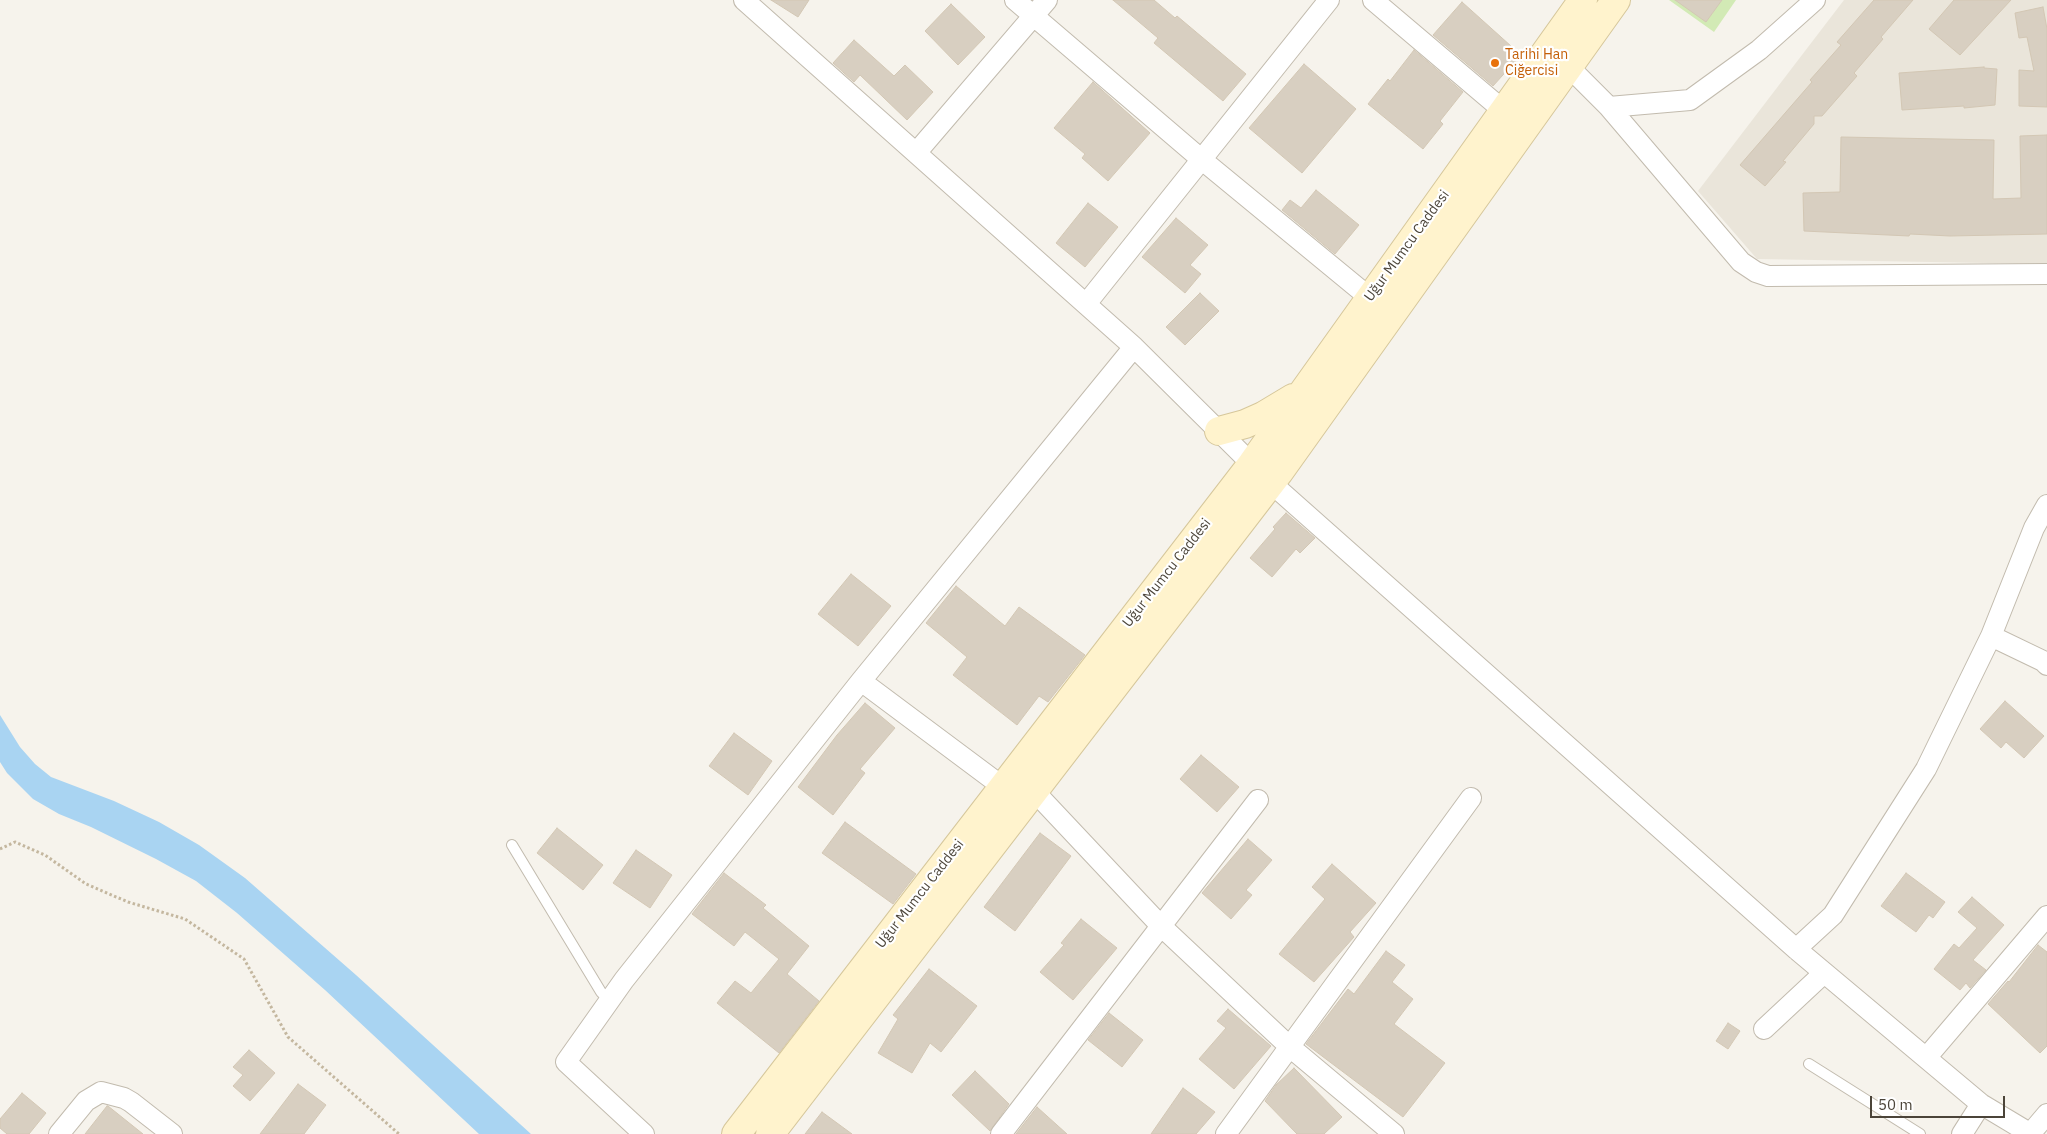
<!DOCTYPE html>
<html>
<head>
<meta charset="utf-8">
<style>
	body { margin:0 }
	#map { position:relative; width:2047px; height:1134px; overflow:hidden; background:#f6f3ec; font-family:"IBM Plex Sans",sans-serif }
	canvas { display:block }
	.scale { position:absolute; left:1870px; top:1096px; width:135px; height:22px; box-sizing:border-box; border:2px solid #4b4439; border-top:0; padding-left:6px; font-size:15px; line-height:18px; white-space:nowrap; color:#4b4439; -webkit-text-stroke:4px #fff; paint-order:stroke }
</style>
</head>
<body>
<div id="map">
<canvas width="2047" height="1134"></canvas>
<div class="scale">50 m</div>
</div>
<script>
const ctx = document.querySelector('canvas').getContext('2d');
ctx.lineJoin = 'round';
function fillPath(path, color) {
  ctx.fillStyle = color;
  ctx.fill(path, 'evenodd');
}
function toPath(rows) {
  const path = new Path2D();
  for (const r of rows) {
    path.moveTo(r[0], r[1]);
    for (let i = 2; i < r.length; i += 2) path.lineTo(r[i], r[i + 1]);
  }
  return path;
}
function stroke(path, color, width, dash) {
  ctx.strokeStyle = color;
  ctx.lineWidth = width;
  ctx.lineCap = dash ? 'butt' : 'round';
  ctx.setLineDash(dash || []);
  ctx.stroke(path);
}
function write(font, color, halo, rows, align = 'center') {
  ctx.font = font + ' "IBM Plex Sans",sans-serif';
  ctx.lineWidth = 4.5;
  ctx.setLineDash([]);
  ctx.textBaseline = 'middle';
  ctx.strokeStyle = halo;
  ctx.fillStyle = color;
  for (const [text, x, y, turn = 0] of rows) {
    ctx.save();
    ctx.translate(x, y);
    ctx.rotate((+turn || 0) * Math.PI / 180);
    ctx.textAlign = isNaN(turn) ? turn : align;
    if (halo) ctx.strokeText(text, 0, 0);
    ctx.fillText(text, 0, 0);
    ctx.restore();
  }
}
const residential = toPath([
	[1844,0,2047,0,2047,264,1757,259,1698,191]
]);
const green = toPath([
	[1669,0,1736,0,1714,32]
]);
const water = toPath([
	[0,715,20,747,35,764,51,777,114,801,159,822,199,845,245,878,356,975,531,1134,479,1134,325,990,237,913,196,881,156,859,91,827,59,814,33,799,7,773,0,762]
]);
const building = toPath([
	[771,0,809,0,798,17,771,0],
	[1113,0,1154,0,1175,18,1177,16,1246,74,1223,101,1154,43,1158,38,1113,0],
	[1675,0,1722,0,1706,22,1675,0],
	[1874,0,1913,0,1881,37,1883,39,1854,73,1857,76,1822,116,1814,116,1814,124,1783,161,1786,162,1765,186,1740,165,1812,82,1810,80,1841,45,1837,42,1874,0],
	[1954,0,2011,0,1960,55,1929,29,1954,0],
	[1462,2,1521,55,1493,86,1433,35,1462,2],
	[951,4,985,37,958,65,925,31,951,4],
	[2043,7,2047,29,2047,107,2019,106,2019,70,2034,71,2027,37,2019,38,2015,13,2043,7],
	[854,40,894,76,905,65,933,92,907,120,860,75,854,82,833,63,854,40],
	[1414,50,1463,92,1440,121,1443,124,1423,149,1368,104,1388,79,1390,81,1414,50],
	[1304,64,1356,109,1302,173,1249,128,1304,64],
	[1984,67,1984,68,1997,69,1995,105,1964,108,1964,106,1902,110,1899,73,1984,67],
	[1093,82,1150,133,1108,181,1082,158,1085,154,1054,128,1093,82],
	[2047,135,2047,234,1950,236,1910,234,1909,236,1804,231,1803,193,1840,192,1841,137,1994,140,1993,199,2021,198,2020,136,2047,135],
	[1316,190,1359,225,1335,254,1282,210,1290,200,1301,208,1316,190],
	[1088,203,1118,227,1085,267,1056,243,1088,203],
	[1176,218,1208,245,1190,265,1201,274,1185,293,1142,257,1176,218],
	[1200,293,1219,311,1185,345,1166,327,1200,293],
	[1286,513,1315,538,1300,553,1296,549,1272,577,1250,558,1275,529,1273,527,1286,513],
	[851,574,891,606,858,646,818,614,851,574],
	[956,586,1005,626,1019,607,1085,655,1048,702,1039,696,1017,725,953,675,967,657,926,623,956,586],
	[2005,701,2044,736,2024,758,2006,742,2001,748,1980,729,2005,701],
	[865,703,895,728,860,769,865,773,833,815,798,787,837,735,865,703],
	[734,733,772,761,748,795,709,766,734,733],
	[1201,755,1239,787,1217,812,1180,779,1201,755],
	[845,822,916,874,893,904,822,853,845,822],
	[557,828,603,865,583,890,537,853,557,828],
	[1040,833,1071,856,1015,931,984,907,1040,833],
	[1248,839,1272,860,1246,890,1252,895,1231,919,1202,893,1248,839],
	[636,850,672,875,650,908,613,883,636,850],
	[1332,864,1376,903,1350,932,1354,937,1314,982,1279,954,1325,899,1312,887,1332,864],
	[724,873,766,905,763,908,809,946,787,974,819,1001,779,1053,717,1003,735,981,751,993,779,959,745,932,734,946,692,914,724,873],
	[1906,873,1945,902,1933,918,1929,915,1916,932,1881,906,1906,873],
	[1972,897,2004,925,1973,960,1986,970,1970,988,1966,983,1960,990,1934,969,1954,944,1959,948,1977,928,1958,912,1972,897],
	[1081,919,1117,948,1073,1000,1040,972,1064,945,1061,943,1081,919],
	[2038,945,2047,952,2047,1046,2040,1053,1988,1004,2008,981,2009,982,2038,945],
	[1386,951,1405,965,1392,982,1413,999,1394,1024,1445,1063,1403,1117,1306,1044,1348,989,1354,994,1386,951],
	[929,969,977,1006,941,1052,930,1043,912,1073,878,1053,898,1019,893,1015,929,969],
	[1228,1009,1271,1046,1234,1089,1199,1059,1226,1028,1217,1021,1228,1009],
	[1109,1013,1143,1040,1122,1067,1088,1040,1109,1013],
	[1728,1023,1740,1031,1728,1049,1716,1041,1728,1023],
	[249,1050,275,1073,250,1101,233,1086,243,1075,233,1067,249,1050],
	[1294,1068,1342,1117,1324,1134,1297,1134,1265,1101,1276,1085,1294,1068],
	[975,1071,1009,1104,990,1131,952,1095,975,1071],
	[298,1084,326,1105,304,1134,260,1134,298,1084],
	[1183,1088,1215,1112,1196,1134,1151,1134,1183,1088],
	[22,1093,46,1113,29,1134,7,1134,0,1128,0,1119,22,1093],
	[107,1106,108,1106,143,1134,85,1134,107,1106],
	[1037,1107,1067,1134,1016,1134,1037,1107],
	[822,1112,852,1134,805,1134,822,1112]
]);
const path = toPath([
	[0,849,15,842,45,855,86,884,128,902,185,919,244,959,288,1037,399,1134]
]);
const lane = toPath([
	[512,845,601,992,609,1000],
	[1809,1064,1920,1134]
]);
const street = toPath([
	[744,0,1134,347,1271,483,1796,949,1981,1104,2031,1134],
	[1015,0,1201,159,1370,298],
	[1373,0,1504,111],
	[1569,67,1609,107,1741,262,1756,272,1768,276,2047,274],
	[1609,107,1690,100,1759,50,1815,0],
	[916,153,1047,0],
	[1086,304,1329,0],
	[1991,636,2043,661,2047,665],
	[861,681,1003,787],
	[1034,791,1161,926,1290,1047,1394,1134],
	[1796,949,1833,915,1926,769,1991,636,2034,528,2047,505],
	[1764,1029,1824,973],
	[1926,1058,2047,916],
	[59,1134,86,1101,101,1092,124,1098,131,1102,172,1134],
	[644,1134,566,1062,624,980,861,681,1134,347],
	[1001,1134,1258,800],
	[1226,1134,1471,798],
	[1962,1134,1981,1104],
	[2030,1134,2047,1114]
]);
const secondary = toPath([
	[1219,431,1245,424,1263,416,1293,398],
	[736,1134,1252,464,1583,0],
	[770,1134,1279,472,1616,0]
]);
const markers = [
	[1495,63,5,"#e8710a"]
];
const foodNames = [
	["Tarihi Han",1505,55],
	["Ciğercisi",1505,71]
];
const streetNames = [
	["Uğur Mumcu Caddesi",1407,246,-54],
	["Uğur Mumcu Caddesi",1167,573,-52],
	["Uğur Mumcu Caddesi",920,894,-52]
];
fillPath(residential, '#eae5da');
fillPath(green, '#d2eab5');
fillPath(water, '#a9d4f2');
fillPath(building, '#d8cfc1');
stroke(building, '#d3c7b4', 1);
stroke(lane, '#c2bbae', 12);
stroke(street, '#c2bbae', 22);
stroke(secondary, '#d6c79b', 30);
stroke(path, '#c4b79f', 3, [2.5, 2.5]);
stroke(lane, '#fff', 10);
stroke(street, '#fff', 20);
stroke(secondary, '#fff3cd', 28);
for (const [x, y, r, color] of markers) {
  const dot = new Path2D();
  dot.arc(x, y, r, 0, 2 * Math.PI);
  ctx.fillStyle = color;
  ctx.fill(dot);
  stroke(dot, '#fff', 2);
}
write('14px', '#c56008', '#fff', foodNames, 'left');
write('14px', '#4b4439', '#fff', streetNames);
</script>
</body>
</html>
